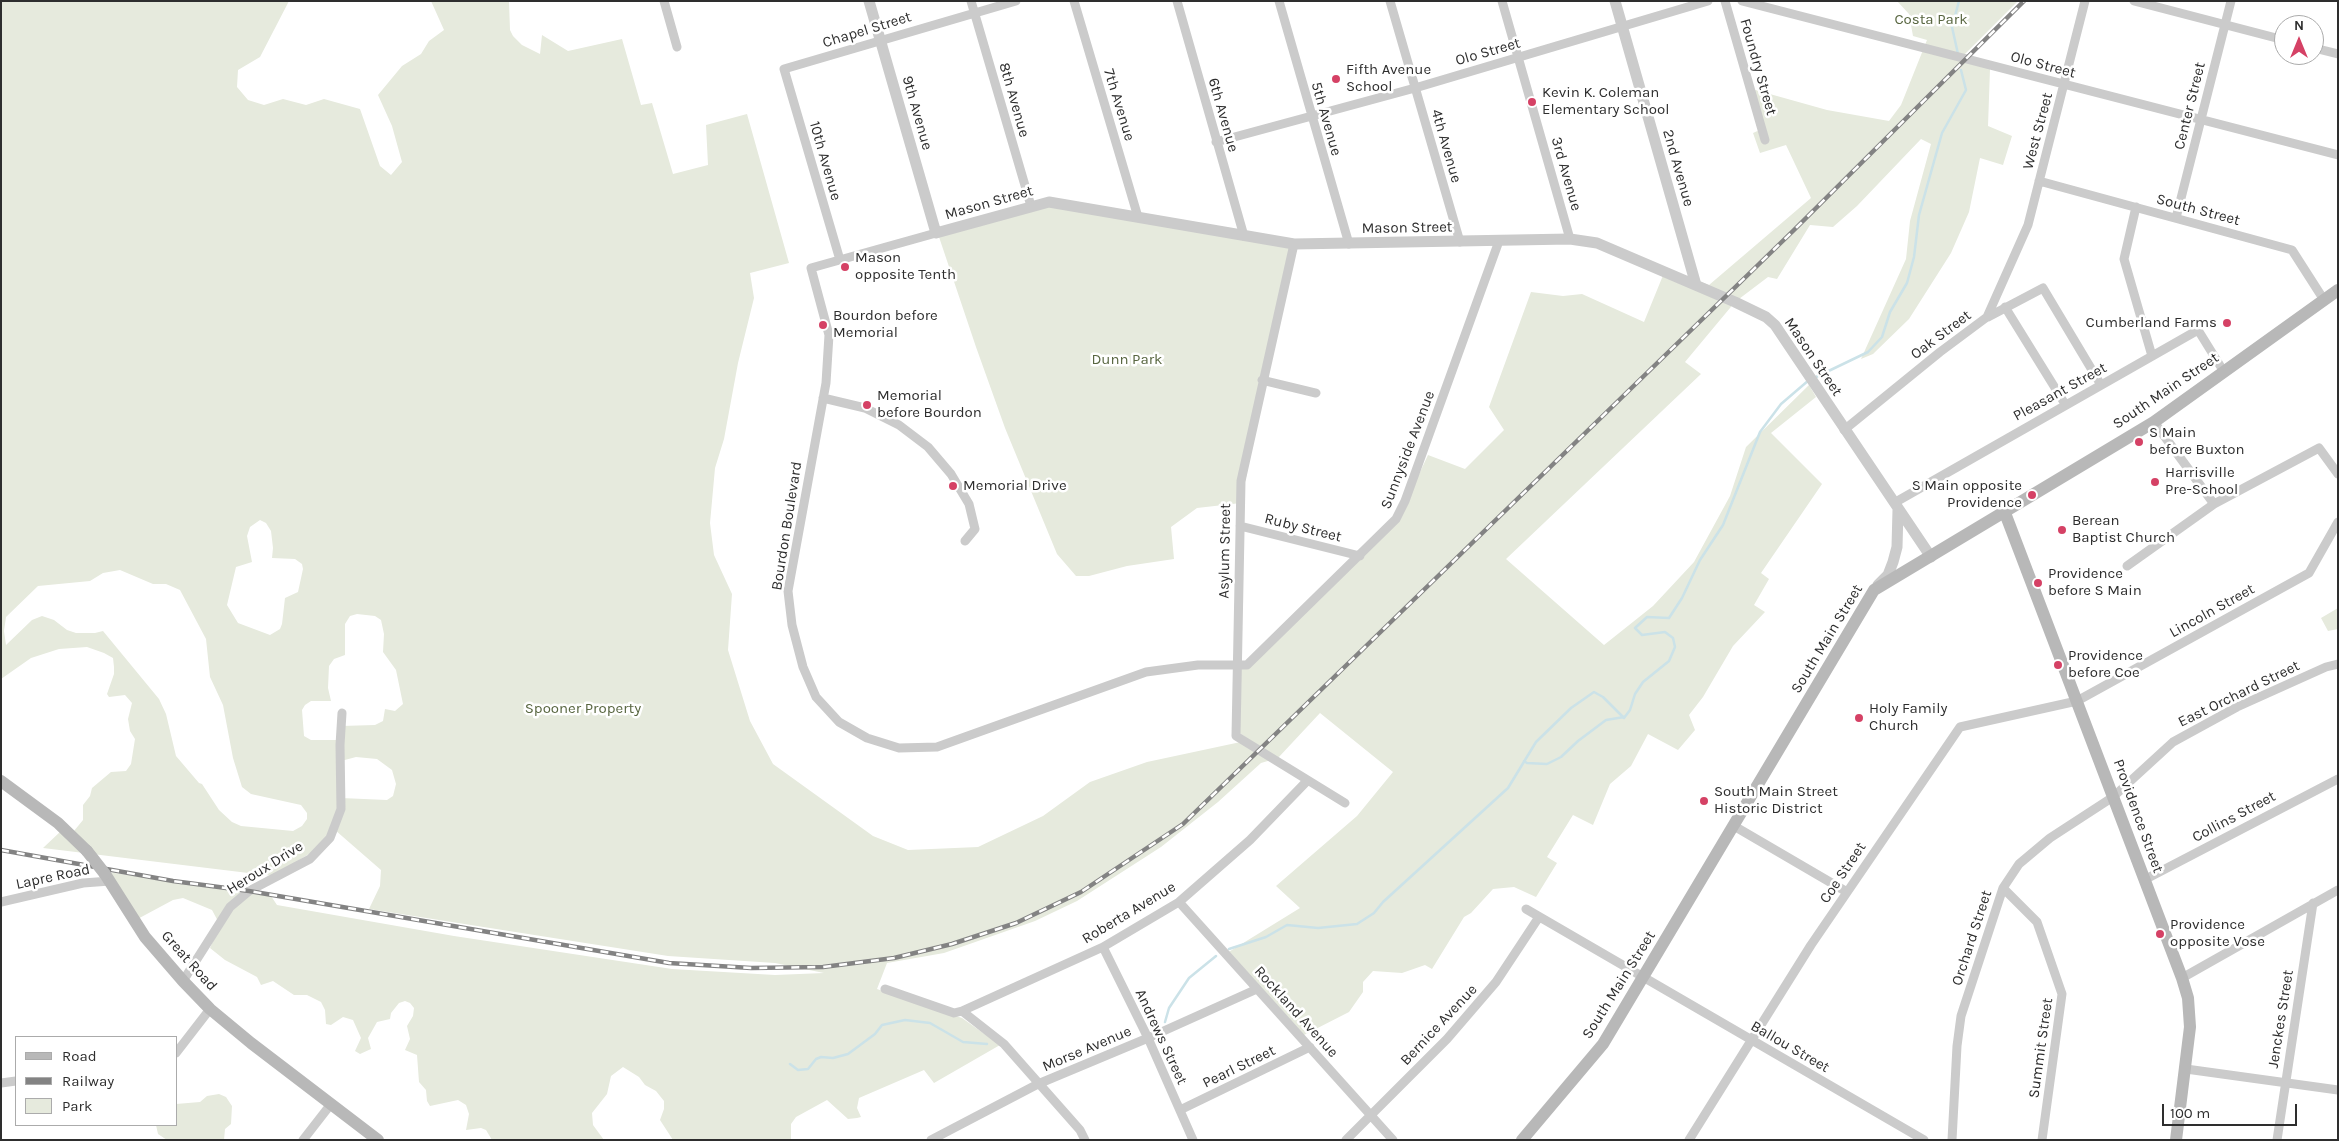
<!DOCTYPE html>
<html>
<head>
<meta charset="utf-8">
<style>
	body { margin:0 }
	#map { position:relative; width:2339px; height:1141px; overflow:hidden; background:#fff; font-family:Karla,sans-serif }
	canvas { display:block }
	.frame { position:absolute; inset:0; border:2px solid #2e2e2e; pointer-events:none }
	.legend { position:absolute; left:15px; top:1036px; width:162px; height:90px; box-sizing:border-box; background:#fff; border:1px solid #ababab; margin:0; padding:6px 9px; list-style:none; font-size:15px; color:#2e2e2e }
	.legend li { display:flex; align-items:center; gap:10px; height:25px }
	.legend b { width:25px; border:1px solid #ababab }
	.north { position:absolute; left:2274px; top:15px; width:50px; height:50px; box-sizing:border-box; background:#fff; border:1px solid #ababab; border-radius:50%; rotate:0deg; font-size:14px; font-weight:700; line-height:20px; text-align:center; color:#2e2e2e }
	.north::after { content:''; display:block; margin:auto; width:18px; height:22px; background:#d54165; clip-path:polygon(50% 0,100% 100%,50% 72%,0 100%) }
	.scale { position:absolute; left:2162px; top:1104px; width:135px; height:22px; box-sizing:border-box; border:2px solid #2e2e2e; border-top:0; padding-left:6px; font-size:15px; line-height:18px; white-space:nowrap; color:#2e2e2e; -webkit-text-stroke:4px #fff; paint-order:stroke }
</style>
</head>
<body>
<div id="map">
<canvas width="2339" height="1141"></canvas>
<div class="frame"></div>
<ul class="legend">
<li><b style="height:6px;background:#b8b8b8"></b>Road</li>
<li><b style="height:6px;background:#838383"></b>Railway</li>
<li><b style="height:14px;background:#e6eadd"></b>Park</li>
</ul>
<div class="north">N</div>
<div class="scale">100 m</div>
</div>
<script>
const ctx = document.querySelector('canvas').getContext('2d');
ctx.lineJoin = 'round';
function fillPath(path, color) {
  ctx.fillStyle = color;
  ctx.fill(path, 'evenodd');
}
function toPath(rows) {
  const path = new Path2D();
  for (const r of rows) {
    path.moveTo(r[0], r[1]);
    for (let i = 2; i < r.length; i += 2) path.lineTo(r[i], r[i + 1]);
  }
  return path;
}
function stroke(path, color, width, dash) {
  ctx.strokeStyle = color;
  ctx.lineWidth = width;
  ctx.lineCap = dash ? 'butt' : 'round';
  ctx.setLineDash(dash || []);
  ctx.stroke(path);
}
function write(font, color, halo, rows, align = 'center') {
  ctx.font = font + ' Karla,sans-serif';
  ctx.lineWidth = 5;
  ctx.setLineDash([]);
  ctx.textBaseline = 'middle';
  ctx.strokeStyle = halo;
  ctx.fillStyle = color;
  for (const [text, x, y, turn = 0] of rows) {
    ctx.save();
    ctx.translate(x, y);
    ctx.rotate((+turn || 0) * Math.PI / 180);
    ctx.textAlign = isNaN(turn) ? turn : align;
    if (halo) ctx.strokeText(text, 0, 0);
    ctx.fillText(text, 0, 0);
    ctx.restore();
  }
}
const green = toPath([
	[1,1,289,1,260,57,238,70,237,87,248,100,264,105,283,99,306,105,324,99,360,109,380,166,391,175,402,162,392,126,378,95,402,66,421,54,429,41,444,30,431,1,509,1,510,30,513,36,522,45,540,54,542,35,568,51,622,39,641,105,652,103,673,174,708,165,706,125,747,114,789,263,750,273,754,298,738,363,724,439,715,468,710,523,714,555,732,594,728,650,750,721,773,764,873,836,908,850,978,847,1043,816,1090,782,1147,762,1250,740,1235,730,1236,665,1248,665,1399,517,1428,455,1465,469,1504,430,1489,407,1531,292,1563,296,1582,294,1644,322,1666,268,1709,285,1811,198,1786,145,1760,153,1753,133,1762,129,1752,89,1827,110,1889,121,1901,105,1927,40,1913,36,1909,14,1897,1,2018,1,1959,60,1990,69,1988,126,2012,136,2003,165,1980,158,1969,212,1951,253,1909,319,1873,354,1861,359,1906,259,1910,221,1931,144,1921,139,1857,206,1833,227,1810,225,1777,279,1768,277,1735,302,1685,362,1701,374,1506,559,1604,645,1653,606,1694,562,1730,496,1746,447,1809,385,1816,397,1771,433,1822,484,1761,573,1769,579,1754,605,1765,612,1733,646,1703,697,1689,715,1695,730,1678,750,1648,734,1631,766,1610,784,1593,825,1573,815,1547,857,1557,863,1536,897,1514,887,1493,889,1471,913,1464,917,1432,969,1425,965,1402,973,1373,971,1363,982,1363,992,1349,1012,1302,1036,1227,953,1300,908,1276,886,1357,816,1393,772,1320,713,1278,758,1261,763,1218,802,1161,847,1077,901,1035,921,944,953,887,963,877,989,962,1018,1000,1045,934,1083,924,1070,859,1098,857,1108,861,1117,857,1118,848,1119,827,1100,796,1117,791,1124,791,1140,673,1140,660,1120,664,1109,664,1101,656,1091,645,1085,639,1077,623,1067,611,1076,607,1094,592,1113,593,1125,604,1140,492,1140,486,1130,481,1128,466,1130,469,1114,466,1105,458,1100,430,1106,427,1101,426,1090,419,1082,417,1055,405,1050,410,1039,407,1026,413,1016,414,1008,410,1003,405,1001,399,1003,391,1013,390,1019,377,1022,368,1038,371,1049,360,1054,355,1051,361,1038,353,1020,343,1017,331,1025,326,1024,325,1010,321,1002,307,995,294,995,273,981,261,985,257,977,225,960,210,948,220,925,212,910,183,898,173,900,132,922,101,871,271,896,277,905,454,936,672,969,775,975,824,973,775,963,668,956,369,909,380,886,381,870,335,830,322,846,273,876,43,848,61,831,69,837,83,820,83,805,90,796,92,788,111,772,126,771,131,764,135,739,130,731,128,719,132,703,125,695,109,697,107,694,114,674,114,667,113,658,104,653,87,647,59,649,31,658,1,679],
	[260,520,266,523,271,531,273,548,272,558,295,559,302,564,303,569,298,592,285,598,282,624,280,629,270,635,238,623,227,605,236,567,252,562,247,536,250,527],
	[120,570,153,584,166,584,180,590,206,639,210,677,223,705,233,758,242,787,251,794,301,805,307,813,307,819,302,826,293,831,241,826,232,822,219,810,202,784,199,783,176,756,166,714,159,699,103,631,95,633,76,633,67,630,54,620,42,616,32,620,6,645,4,631,6,617,38,586,90,581,103,573],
	[357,614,375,616,381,620,384,634,383,652,396,670,403,704,395,711,385,709,383,721,375,725,341,726,339,740,311,740,304,736,302,710,305,705,311,701,331,701,328,688,329,666,334,659,345,655,345,624,350,616],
	[356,757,377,759,392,770,396,784,393,796,387,800,341,798,341,761],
	[1051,206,1291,248,1241,503,1197,508,1171,527,1174,559,1127,566,1089,576,1076,576,1057,554,1005,428,976,347,938,234],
	[2338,608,2338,629,2328,631,2321,618],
	[219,1094,226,1097,232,1106,231,1124,225,1129,224,1140,167,1140,158,1134,156,1125,176,1125,176,1104,200,1102,207,1096]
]);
const stream = toPath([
	[1958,54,1952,27,1959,1],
	[1814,378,1868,352,1882,337,1890,312,1907,283,1914,257,1919,215,1942,133,1966,90,1961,70],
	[1524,761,1527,763,1547,764,1561,757,1578,741,1606,720,1624,717],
	[1229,949,1266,937,1287,925,1318,928,1357,924,1374,913,1383,902,1508,788,1536,742,1571,708,1594,692,1603,697,1624,718,1630,710,1635,694,1643,682,1669,661,1675,647,1673,638,1665,632,1642,635,1635,628,1647,617,1669,618,1682,598,1700,560,1723,525,1760,432,1781,404,1809,380],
	[1165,1022,1169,1008,1189,978,1216,956],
	[790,1064,798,1070,808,1069,816,1059,821,1057,833,1058,848,1054,875,1034,882,1025,905,1020,930,1023,963,1042,987,1044]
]);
const minor = toPath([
	[664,1,677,47],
	[971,1,1031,206],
	[1074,1,1138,217],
	[1177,1,1244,236],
	[1279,1,1349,244],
	[1390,1,1460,242],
	[1502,1,1570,239],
	[1725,1,1765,140],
	[1742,1,2338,155],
	[2134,1,2284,40],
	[2314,48,2338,54],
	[1216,142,1415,88,1708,1],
	[2039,181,2292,250,2324,300],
	[2136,207,2124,259,2152,356],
	[2176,218,2231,1],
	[936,233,811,268,829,335,826,383,788,591,792,625,803,667,816,697,839,722,867,738,899,748,937,747,1146,672,1198,665,1247,665,1396,519,1405,501,1499,241],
	[1294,244,1241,481,1236,736,1345,803],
	[840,260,784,69,1016,1],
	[2005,307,2065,404],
	[1988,317,2043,288,2101,385],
	[1262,380,1316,393],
	[823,398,865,408,899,425,928,447,951,474,969,504,975,529,965,541],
	[2154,422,2214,504],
	[1844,430,1940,352,1987,317,2028,225,2085,1],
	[1894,503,2198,330,2224,372],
	[1240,526,1360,556],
	[2127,566,2214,504,2319,448,2338,474],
	[1734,826,1847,892],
	[2144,880,2338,779],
	[2003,888,2037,922,2062,994,2042,1140],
	[1,902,83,883,110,881],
	[1179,902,1393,1140],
	[1526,909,1924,1140],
	[1103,947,1148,1038,1193,1140],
	[2182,978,2338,890],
	[183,981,230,907,249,891,310,859,330,838,341,809,340,745,342,713],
	[885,989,954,1013,962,1011,1004,1044,1080,1130,1085,1140],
	[962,1011,1103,947,1179,902,1250,840,1307,781],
	[176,1053,210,1009],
	[2186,1069,2338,1090],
	[1,1083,16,1081],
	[1180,1110,1310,1047],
	[303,1140,331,1104],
	[931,1140,1038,1084,1148,1038,1257,989],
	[1346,1140,1447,1039,1496,982,1539,917],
	[1689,1140,1811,945,1960,727,2077,701,2309,573,2338,522],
	[1952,1140,1957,1046,1961,1016,2003,888,2019,864,2050,838,2113,797,2173,742,2237,707,2326,667,2338,664],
	[2277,1140,2313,903]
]);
const tertiary = toPath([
	[869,1,936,233,1049,202,1294,244,1570,239,1597,243,1735,302,1766,317,1775,325,1931,557],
	[1615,1,1696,285],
	[1878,585,1888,575,1893,562,1897,547,1898,510]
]);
const secondary = toPath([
	[2005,513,2182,978,2188,998,2190,1027,2176,1140],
	[1,781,58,823,87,851],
	[105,874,145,937,183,981,210,1009,251,1043,378,1140],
	[1522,1140,1603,1044,1874,590,2154,422,2338,290]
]);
const rail = toPath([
	[1,850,173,881,249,891,669,963,751,968,823,967,894,958,952,944,1016,923,1081,892,1183,824,1794,230,2024,1]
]);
const secondaryBridge = toPath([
	[87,851,105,874]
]);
const markers = [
	[1336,79,5,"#d54165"],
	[1532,102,5,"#d54165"],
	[845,267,5,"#d54165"],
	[2227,323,5,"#d54165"],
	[823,325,5,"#d54165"],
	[867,405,5,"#d54165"],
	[2139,442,5,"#d54165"],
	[2155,482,5,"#d54165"],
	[953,486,5,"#d54165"],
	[2032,495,5,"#d54165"],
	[2062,530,5,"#d54165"],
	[2038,583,5,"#d54165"],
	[2058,665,5,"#d54165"],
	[1859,718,5,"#d54165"],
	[1704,801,5,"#d54165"],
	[2160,934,5,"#d54165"]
];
const parkNames = [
	["Costa Park",1931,20],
	["Dunn Park",1127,360],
	["Spooner Property",583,709]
];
const streetNames = [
	["Chapel Street",867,30,-17],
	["Olo Street",1488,52,-16],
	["Olo Street",2043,65,15],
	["Foundry Street",1758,67,74],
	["8th Avenue",1014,100,74],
	["7th Avenue",1119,105,73],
	["Center Street",2190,106,-76],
	["9th Avenue",917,113,74],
	["6th Avenue",1223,115,74],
	["5th Avenue",1326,119,74],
	["West Street",2038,131,-75],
	["4th Avenue",1446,146,74],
	["10th Avenue",825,161,74],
	["2nd Avenue",1678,168,74],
	["3rd Avenue",1566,174,74],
	["Mason Street",989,203,-16],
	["South Street",2198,210,15],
	["Mason Street",1407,228,-1],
	["Oak Street",1941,335,-37],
	["Mason Street",1813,357,56],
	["South Main Street",2166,391,-34],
	["Pleasant Street",2060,392,-29],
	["Sunnyside Avenue",1408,450,-69],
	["Bourdon Boulevard",787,526,-81],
	["Ruby Street",1303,528,14],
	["Asylum Street",1225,551,-89],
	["Lincoln Street",2212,611,-29],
	["South Main Street",1827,639,-59],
	["East Orchard Street",2239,694,-26],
	["Providence Street",2138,816,70],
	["Collins Street",2234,817,-28],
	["Heroux Drive",265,868,-32],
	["Coe Street",1843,873,-56],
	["Lapre Road",53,877,-12],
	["Roberta Avenue",1129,913,-31],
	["Orchard Street",1972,938,-72],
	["Great Road",189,961,48],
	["South Main Street",1619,985,-58],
	["Rockland Avenue",1296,1012,48],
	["Jenckes Street",2281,1019,-81],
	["Bernice Avenue",1439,1025,-47],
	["Andrews Street",1161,1037,65],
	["Ballou Street",1790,1047,30],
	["Summit Street",2041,1048,-82],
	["Morse Avenue",1087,1049,-23],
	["Pearl Street",1239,1067,-26]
];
const poiNames = [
	["Fifth Avenue",1346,70],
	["School",1346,87],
	["Kevin K. Coleman",1542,93],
	["Elementary School",1542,110],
	["Mason",855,258],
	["opposite Tenth",855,275],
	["Bourdon before",833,316],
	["Memorial",833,333],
	["Cumberland Farms",2217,323,"right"],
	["Memorial",877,396],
	["before Bourdon",877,413],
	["S Main",2149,433],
	["before Buxton",2149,450],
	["Harrisville",2165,473],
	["Pre-School",2165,490],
	["Memorial Drive",963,486],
	["S Main opposite",2022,486,"right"],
	["Providence",2022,503,"right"],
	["Berean",2072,521],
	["Baptist Church",2072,538],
	["Providence",2048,574],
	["before S Main",2048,591],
	["Providence",2068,656],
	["before Coe",2068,673],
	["Holy Family",1869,709],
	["Church",1869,726],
	["South Main Street",1714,792],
	["Historic District",1714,809],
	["Providence",2170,925],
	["opposite Vose",2170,942]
];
fillPath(green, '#e6eadd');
stroke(stream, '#cbe2e8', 2.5);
stroke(minor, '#cbcbcb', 9);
stroke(tertiary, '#cbcbcb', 11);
stroke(secondary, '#b8b8b8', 12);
stroke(rail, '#838383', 4.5);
stroke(rail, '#fff', 2.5, [8]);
stroke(secondaryBridge, '#b8b8b8', 12);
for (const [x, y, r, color] of markers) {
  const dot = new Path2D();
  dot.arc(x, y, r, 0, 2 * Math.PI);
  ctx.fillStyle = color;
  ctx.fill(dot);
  stroke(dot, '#fff', 2);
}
write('15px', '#586640', '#fff', parkNames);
write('15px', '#2e2e2e', '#fff', streetNames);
write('15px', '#2e2e2e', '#fff', poiNames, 'left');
</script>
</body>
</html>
